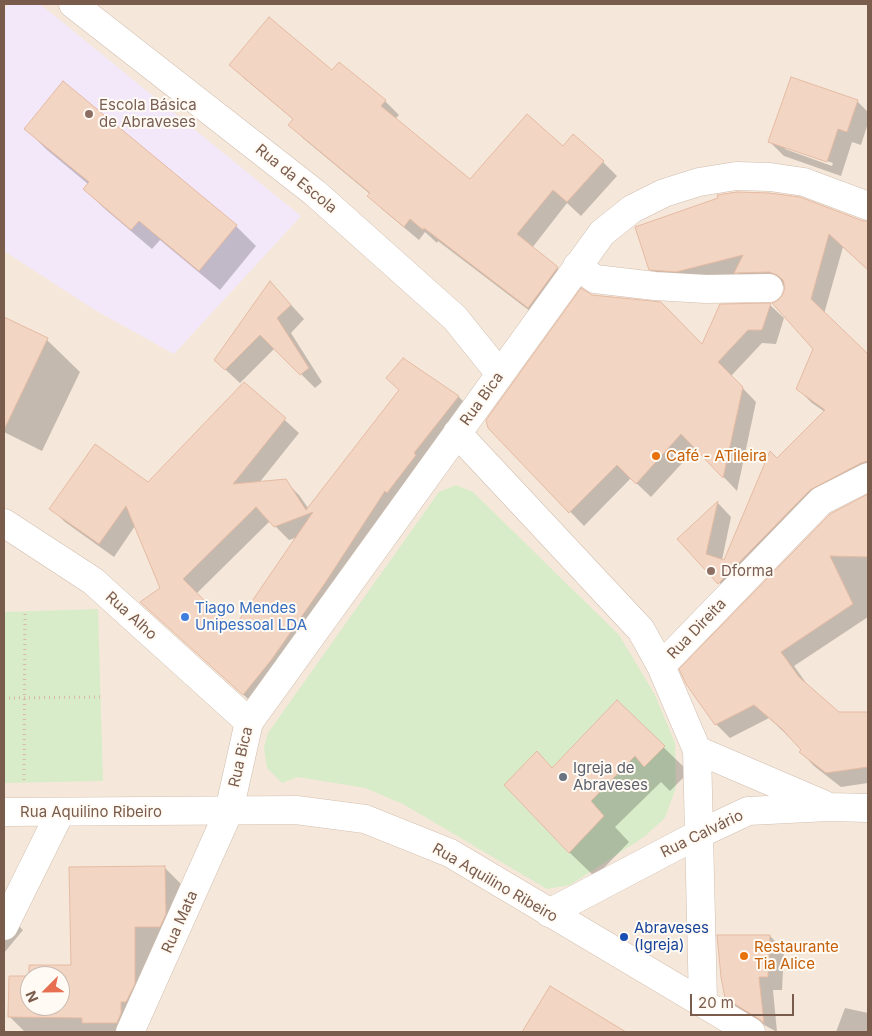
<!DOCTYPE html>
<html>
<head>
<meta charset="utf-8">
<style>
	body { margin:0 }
	#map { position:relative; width:872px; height:1036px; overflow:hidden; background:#fdf6ec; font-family:Inter,sans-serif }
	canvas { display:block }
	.frame { position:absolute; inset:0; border:5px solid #7a5c4d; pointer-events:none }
	.north { position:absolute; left:20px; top:966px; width:50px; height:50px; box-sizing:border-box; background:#fffaf3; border:1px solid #cabbb1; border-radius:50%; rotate:247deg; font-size:14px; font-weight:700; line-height:20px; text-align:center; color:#7a5c4d }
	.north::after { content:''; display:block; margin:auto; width:18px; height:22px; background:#e76f51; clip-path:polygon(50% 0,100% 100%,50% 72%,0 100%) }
	.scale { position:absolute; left:690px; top:994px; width:104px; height:22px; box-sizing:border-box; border:2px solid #7a5c4d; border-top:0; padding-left:6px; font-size:15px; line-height:18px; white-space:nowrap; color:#7a5c4d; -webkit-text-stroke:4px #fffaf3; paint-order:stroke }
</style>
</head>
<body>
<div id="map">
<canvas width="872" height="1036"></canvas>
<div class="frame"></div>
<div class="north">N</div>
<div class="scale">20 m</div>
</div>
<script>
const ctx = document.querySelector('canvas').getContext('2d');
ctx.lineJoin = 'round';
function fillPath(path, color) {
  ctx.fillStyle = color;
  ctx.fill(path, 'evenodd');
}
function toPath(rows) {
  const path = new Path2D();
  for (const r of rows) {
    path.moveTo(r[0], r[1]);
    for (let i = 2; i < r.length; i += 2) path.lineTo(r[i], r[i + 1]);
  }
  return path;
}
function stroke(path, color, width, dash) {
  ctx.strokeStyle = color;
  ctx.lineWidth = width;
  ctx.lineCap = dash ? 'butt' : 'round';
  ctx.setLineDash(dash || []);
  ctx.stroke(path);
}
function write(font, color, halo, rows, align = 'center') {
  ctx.font = font + ' Inter,sans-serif';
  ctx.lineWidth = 4;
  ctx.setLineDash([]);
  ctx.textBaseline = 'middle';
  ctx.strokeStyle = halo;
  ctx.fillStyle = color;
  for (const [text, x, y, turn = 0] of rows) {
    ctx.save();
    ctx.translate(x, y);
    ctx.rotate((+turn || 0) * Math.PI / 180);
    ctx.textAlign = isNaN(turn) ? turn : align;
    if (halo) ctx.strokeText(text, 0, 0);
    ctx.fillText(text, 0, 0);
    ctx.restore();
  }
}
const residential = toPath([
	[4,4,868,4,868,1032,4,1032],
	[30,976,60,976,60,1006,30,1006]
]);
const education = toPath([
	[9,4,40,4,301,216,174,354,95,310,4,251,4,11]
]);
const green = toPath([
	[456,485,473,492,619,635,655,695,675,743,676,787,665,818,644,837,570,885,547,889,403,804,365,788,298,777,282,783,267,768,264,748,268,733,439,492],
	[98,609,103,781,4,783,4,612]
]);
const shadow = toPath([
	[231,65,332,72,385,101,399,115,395,119,470,181,563,148,603,162,617,176,581,216,567,203,532,248,557,268,571,282,543,321,438,241,437,243,425,232,419,240,383,210,369,196,370,194,304,139,290,125,294,120,245,79],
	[857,101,868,112,868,123,861,145,852,142,841,176,784,156,770,142],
	[785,147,833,163,832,166,785,149],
	[26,129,236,226,256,246,220,290,160,240,152,249,105,209,84,189,88,184,46,149],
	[863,222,868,222,868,270,843,247,824,314,868,356,868,480,828,501,733,597,679,539,718,503,731,517,722,560,725,562,778,460,825,412,812,403,798,389,815,348,783,297,785,286,750,286,737,273,691,285,665,283,650,269],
	[271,283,304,319,291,333,322,382,315,388,275,348,240,383,215,360],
	[592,296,702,346,770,305,784,318,776,344,762,343,731,376,756,402,737,491,696,448,651,497,631,478,584,526,489,427],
	[4,318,47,340,80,372,42,451,4,432],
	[403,359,459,397,473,411,258,708,142,603,162,589,135,526,114,557,65,522,51,508,148,484,244,383,299,433,259,483,285,481,299,495,308,508,401,390],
	[270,521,289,540,298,537,233,631,196,594],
	[868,496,868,617,794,666,809,687,838,713,868,714,868,783,841,787,814,766,801,752,803,750,769,718,730,738,716,724,831,515],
	[617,702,689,772,670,791,661,782,615,827,629,842,595,877,569,852,537,753,553,769],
	[164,867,184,887,141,1032,25,1032,10,1017,30,977,30,966,72,966],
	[30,976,60,976,60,1006,30,1006],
	[4,911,23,930,4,953],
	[770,936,784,950,782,990,773,990,777,1032,741,1012,726,998],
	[551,988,624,1032,524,1032],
	[845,1008,868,1013,868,1032,836,1032]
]);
const building = toPath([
	[269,17,332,70,339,62,386,100,381,106,470,179,527,114,563,146,573,134,604,161,567,202,553,190,517,234,558,267,528,308,424,228,423,230,410,219,404,227,367,196,370,193,288,125,293,119,229,65,269,17],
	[791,77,858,100,847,132,838,129,827,162,768,142,791,77],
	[63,81,237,225,199,271,139,221,131,230,83,189,89,182,24,129,63,81],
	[737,192,769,193,800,197,863,221,868,221,868,270,829,234,811,299,868,354,868,461,861,463,810,490,718,584,677,539,718,501,706,554,724,560,770,451,777,458,825,410,796,389,813,349,772,303,777,301,782,296,785,288,783,280,777,275,769,272,734,273,743,255,676,272,649,270,635,227,718,198,717,195,737,192],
	[270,281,291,305,277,318,309,368,300,375,260,335,225,370,214,360,270,281],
	[581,288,592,295,661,302,702,344,720,304,771,303,762,330,748,330,718,362,743,387,723,478,681,434,636,484,617,465,569,513,488,428,486,420,581,288],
	[4,317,48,338,4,430,4,317],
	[403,358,459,396,414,453,416,455,387,493,385,491,325,583,272,659,243,695,140,602,160,588,126,506,99,544,49,509,95,444,148,482,244,382,286,418,233,484,286,479,306,510,399,390,386,378,403,358],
	[256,507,274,527,313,512,233,629,183,579,256,507],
	[868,494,868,557,830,556,853,604,781,652,799,677,839,712,868,712,868,767,826,773,799,752,801,750,782,729,754,705,715,725,686,684,679,669,830,514,868,494],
	[617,700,665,746,644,767,635,756,591,801,604,816,569,853,504,785,537,751,552,768,617,700],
	[165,866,166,914,160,927,135,927,135,984,126,1002,121,1002,121,1013,117,1023,82,1023,82,1018,8,1017,9,976,29,976,29,965,71,965,69,867,165,866],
	[30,976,60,976,60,1006,30,1006,30,976],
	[717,935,770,935,768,977,759,977,764,1023,759,1019,725,998,721,977,717,935],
	[550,986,626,1032,522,1032,550,986]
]);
const path = toPath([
	[4,698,101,697],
	[24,780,25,612]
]);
const street = toPath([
	[73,4,315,193,455,318,500,374],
	[577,266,595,279,655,286,706,289,769,288],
	[457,433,641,630,661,666,697,750,703,1003],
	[4,523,93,581,249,722],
	[661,666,821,501,868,477],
	[697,750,823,804],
	[549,913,699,834,748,811,829,807,868,808],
	[4,926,60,813],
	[130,1032,229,811,249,722,602,233,632,209,664,193,699,182,736,176,770,177,804,182,868,206]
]);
const secondary = toPath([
	[4,812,296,810,365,819,450,853,751,1032]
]);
const markers = [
	[89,114,5,"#8d6e63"],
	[656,456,5,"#e8710a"],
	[711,571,5,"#8d6e63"],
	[185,617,5,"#3f7fe0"],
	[563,777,5,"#6b7280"],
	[624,937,5,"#1a4fb4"],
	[744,956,5,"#e8710a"]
];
const educationNames = [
	["Escola Básica",99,105],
	["de Abraveses",99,122],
	["Dforma",721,571]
];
const streetNames = [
	["Rua da Escola",296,179,39],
	["Rua Bica",482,399,-54],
	["Rua Alho",131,616,42],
	["Rua Direita",697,629,-46],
	["Rua Bica",241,757,-77],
	["Rua Aquilino Ribeiro",91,812],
	["Rua Calvário",702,834,-26],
	["Rua Aquilino Ribeiro",495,883,30],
	["Rua Mata",180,922,-66]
];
const foodNames = [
	["Café - ATileira",666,456],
	["Restaurante",754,947],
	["Tia Alice",754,964]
];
const shopNames = [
	["Tiago Mendes",195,608],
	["Unipessoal LDA",195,625]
];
const worshipNames = [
	["Igreja de",573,768],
	["Abraveses",573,785]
];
const transitNames = [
	["Abraveses",634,928],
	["(Igreja)",634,945]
];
fillPath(residential, '#f5e8da');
fillPath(education, '#f3e8fa');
fillPath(green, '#d8ecc9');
fillPath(shadow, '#0003');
fillPath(building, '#f3d5c3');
stroke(building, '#e6bba3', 1);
stroke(street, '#d1beb0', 29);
stroke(secondary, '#d6c0b0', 29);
stroke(path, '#d9b8a5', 3, [1, 4]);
stroke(street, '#fff', 28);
stroke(secondary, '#fff', 28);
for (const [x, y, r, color] of markers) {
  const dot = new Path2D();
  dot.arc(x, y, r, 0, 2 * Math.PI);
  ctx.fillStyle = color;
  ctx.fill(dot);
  stroke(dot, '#fffaf3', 2);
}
write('15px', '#785e54', '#fffaf3', educationNames, 'left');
write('15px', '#7a5c4d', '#fffaf3', streetNames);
write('15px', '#c56008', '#fffaf3', foodNames, 'left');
write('15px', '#366cbe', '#fffaf3', shopNames, 'left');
write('15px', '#5b616d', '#fffaf3', worshipNames, 'left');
write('15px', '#164399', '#fffaf3', transitNames, 'left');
</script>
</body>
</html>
